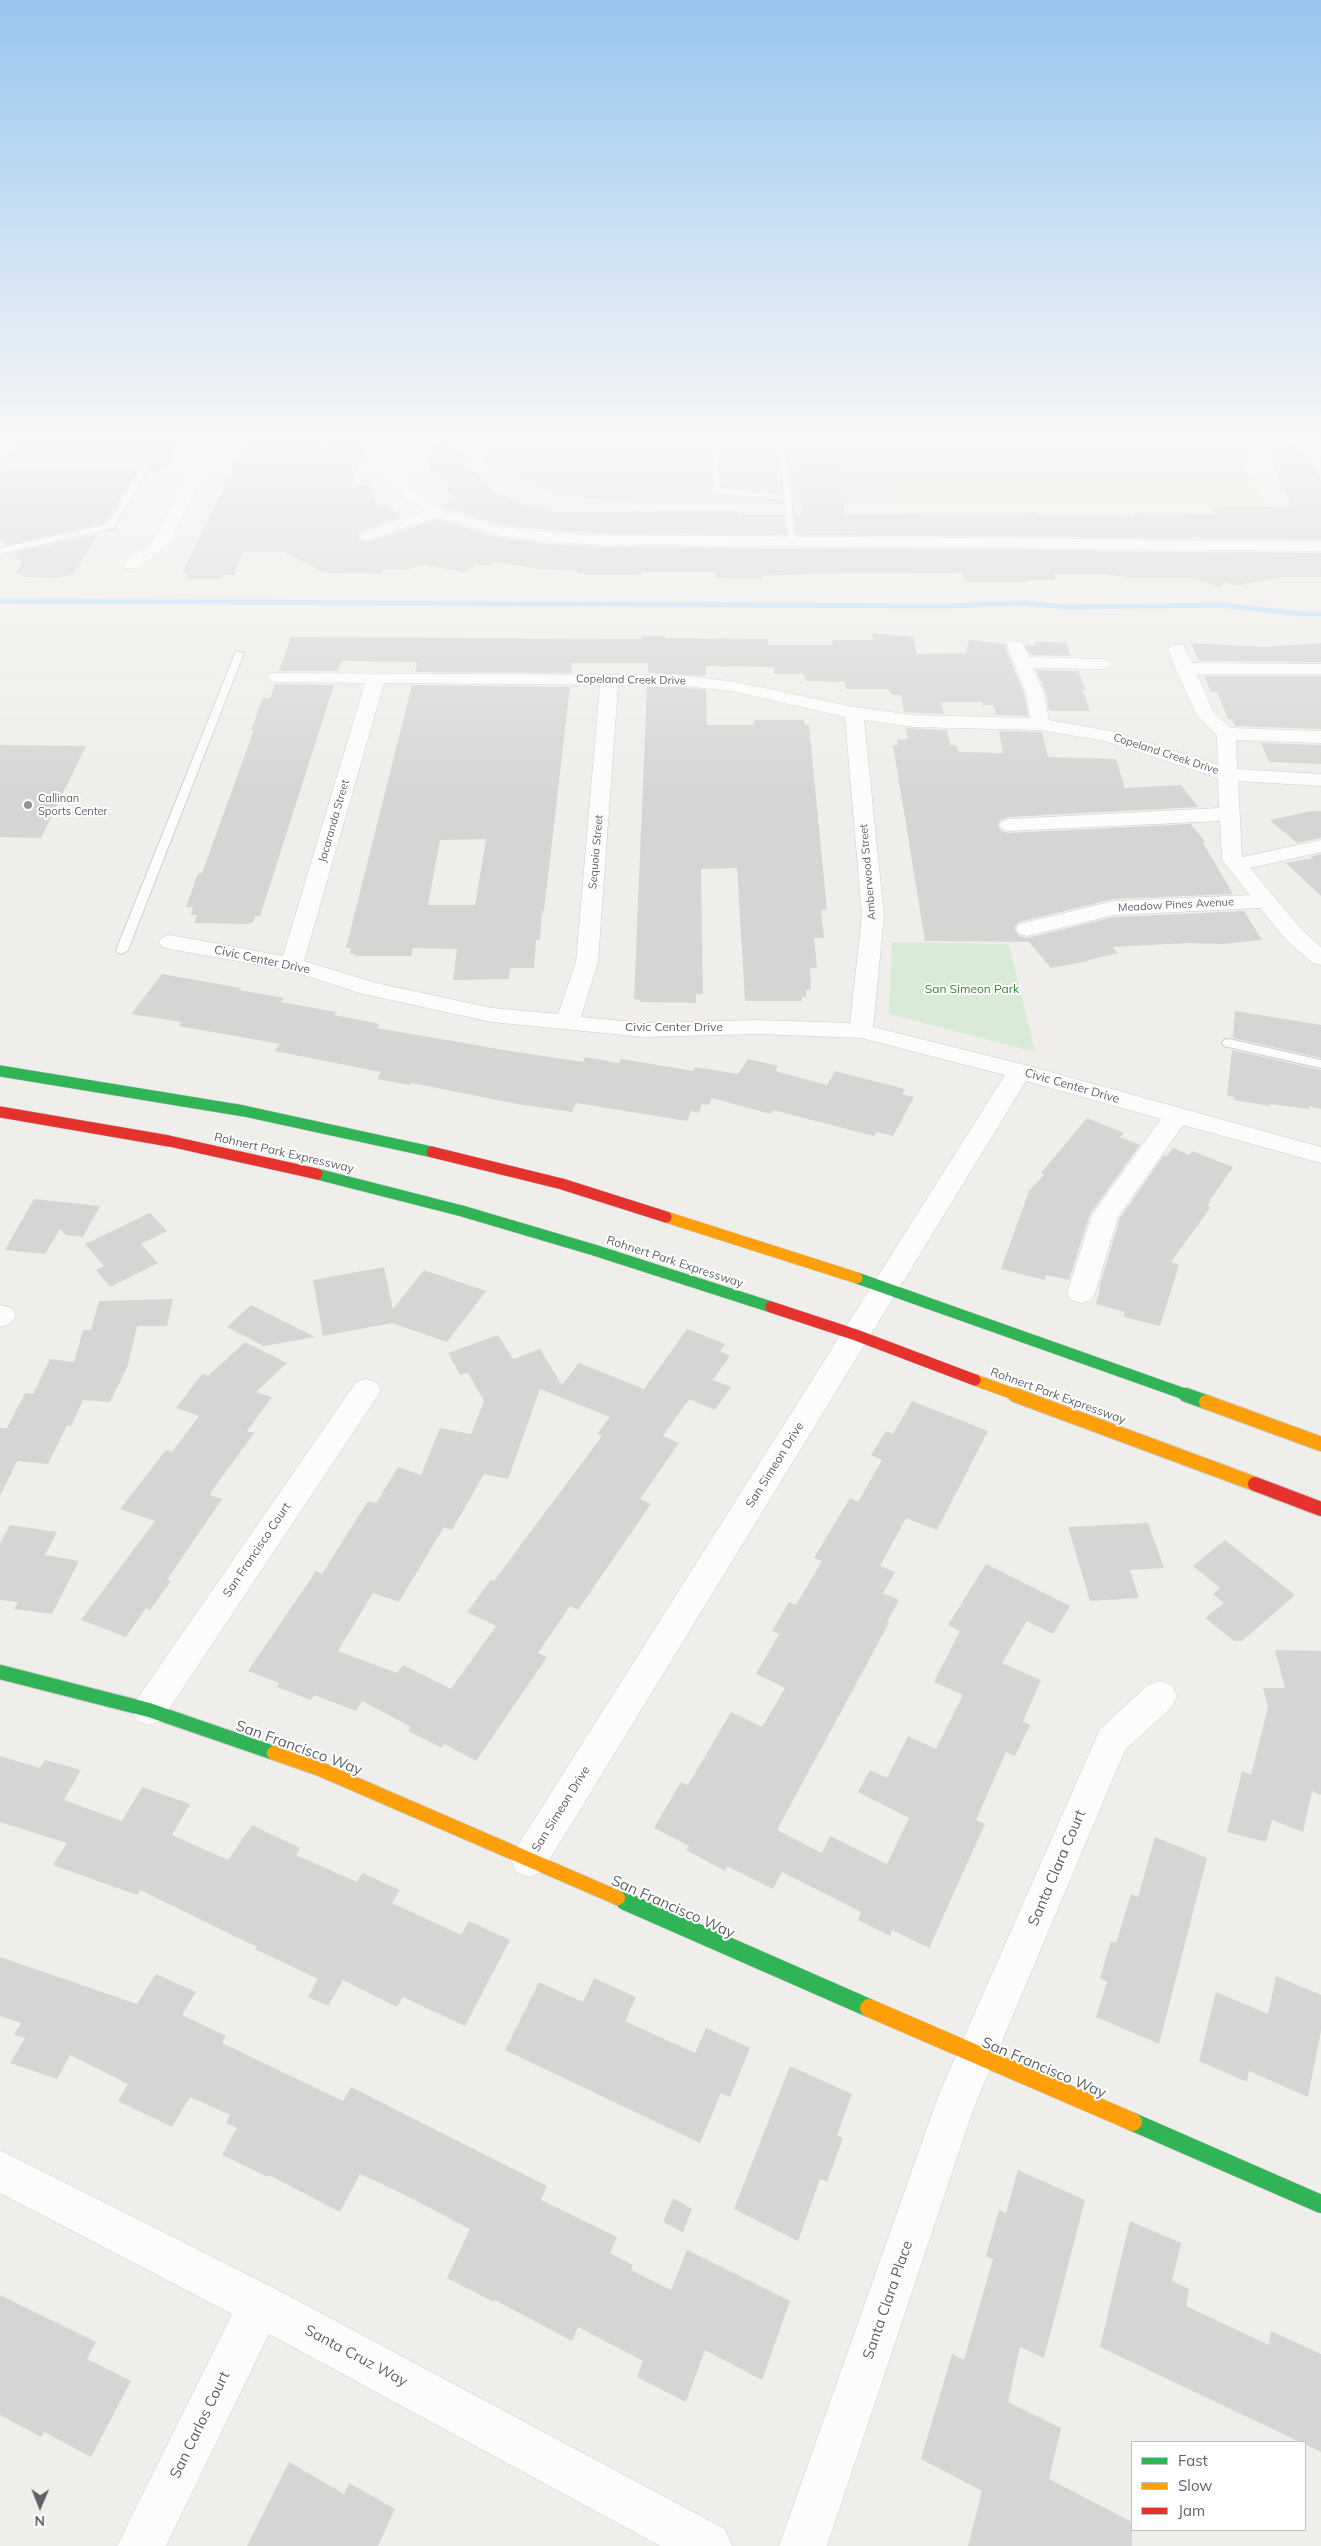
<!DOCTYPE html>
<html>
<head>
<meta charset="utf-8">
<style>
	body { margin:0 }
	#map { position:relative; width:1321px; height:2546px; overflow:hidden; background:#efeeea; font-family:Mulish,sans-serif }
	canvas { display:block }
	.legend { position:absolute; left:1131px; top:2441px; width:175px; height:90px; box-sizing:border-box; background:#fff; border:1px solid #bfc1c3; margin:0; padding:6px 9px; list-style:none; font-size:15px; color:#5f6368 }
	.legend li { display:flex; align-items:center; gap:10px; height:25px }
	.legend b { width:25px; border:1px solid #bfc1c3 }
	.north { position:absolute; left:15px; top:2481px; width:50px; height:50px; -webkit-text-stroke:4px #fff; paint-order:stroke; rotate:181deg; font-size:14px; font-weight:700; line-height:20px; text-align:center; color:#5f6368 }
	.north::after { content:''; display:block; margin:auto; width:18px; height:22px; background:#5f6368; clip-path:polygon(50% 0,100% 100%,50% 72%,0 100%) }
</style>
</head>
<body>
<div id="map">
<canvas width="1321" height="2546"></canvas>
<ul class="legend">
<li><b style="height:6px;background:#30b455"></b>Fast</li>
<li><b style="height:6px;background:#ff9f0a"></b>Slow</li>
<li><b style="height:6px;background:#e5322d"></b>Jam</li>
</ul>
<div class="north">N</div>
</div>
<script>
const ctx = document.querySelector('canvas').getContext('2d');
ctx.lineJoin = 'round';
function fillPath(path, color) {
  ctx.fillStyle = color;
  ctx.fill(path, 'evenodd');
}
function toPath(rows) {
  const path = new Path2D();
  for (const r of rows) {
    path.moveTo(r[0], r[1]);
    for (let i = 2; i < r.length; i += 2) path.lineTo(r[i], r[i + 1]);
  }
  return path;
}
function stroke(path, color, width, dash) {
  ctx.strokeStyle = color;
  ctx.lineWidth = width;
  ctx.lineCap = dash ? 'butt' : 'round';
  ctx.setLineDash(dash || []);
  ctx.stroke(path);
}
function write(font, color, halo, rows, align = 'center') {
  ctx.font = font + ' Mulish,sans-serif';
  ctx.lineWidth = 4;
  ctx.setLineDash([]);
  ctx.textBaseline = 'middle';
  ctx.strokeStyle = halo;
  ctx.fillStyle = color;
  for (const [text, x, y, turn = 0] of rows) {
    ctx.save();
    ctx.translate(x, y);
    ctx.rotate((+turn || 0) * Math.PI / 180);
    ctx.textAlign = isNaN(turn) ? turn : align;
    if (halo) ctx.strokeText(text, 0, 0);
    ctx.fillText(text, 0, 0);
    ctx.restore();
  }
}
const education = toPath([
	[489,440,887,440,891,455,883,455,895,504,648,504,554,495,484,464]
]);
const green = toPath([
	[589,440,648,440,662,446,661,467,586,466],
	[887,440,1259,440,1243,465,1265,504,895,504,883,455,891,455],
	[892,942,1009,944,1035,1052,889,1014]
]);
const stream = toPath([
	[0,601,948,606,1021,603,1068,607,1222,605,1301,614,1321,614]
]);
const building = toPath([
	[19,440,171,440,181,441,165,471,148,472,152,463,146,460,7,460],
	[368,440,351,487,368,484,378,506,386,504,402,517,360,531,357,537,366,543,437,519,497,537,536,543,603,547,1321,553,1321,577,1280,577,1234,586,1227,582,1219,587,1191,578,1136,578,1101,574,1055,574,1055,580,1028,580,1029,582,965,582,962,573,809,574,762,576,762,579,716,578,716,572,642,572,642,574,626,575,587,575,577,573,577,571,540,569,495,562,491,566,476,564,465,572,423,565,406,570,383,569,381,574,324,573,284,552,243,552,234,575,223,575,222,579,185,579,188,573,182,573,247,441],
	[436,441,461,442,458,453,471,454,467,466,495,493,523,504,556,512,738,511,739,515,784,515,786,535,603,533,536,529,499,524,440,506,458,499,442,489,450,487,430,469,428,456,431,444,435,444],
	[1264,442,1292,442,1308,459,1311,459,1321,479,1321,539,797,535,795,516,800,516,800,512,802,512,797,465,802,465,801,455,835,454,845,514,1038,513,1039,516,1136,517,1134,513,1216,514,1212,506,1292,507,1273,467,1275,467],
	[3,468,138,468,105,523,6,545,0,538,0,472],
	[98,534,74,574,58,578,26,577,21,576,23,574,15,574,22,563,13,553],
	[872,633,913,637,917,654,966,653,969,640,1006,644,1005,647,1024,694,1028,716,996,715,993,705,983,705,982,702,941,702,944,714,904,712,901,695,892,695,888,689,846,689,845,682,806,681,803,674,774,674,774,667,706,666,706,676,648,673,648,663,572,663,571,673,415,672,417,662,341,661,338,671,279,671,291,637,642,639,642,636,665,636,665,638,768,639,768,645,833,645,832,640,873,640],
	[1035,641,1066,643,1071,656,1030,655,1025,645,1035,646],
	[1191,643,1265,647,1321,643,1321,662,1199,661],
	[1036,670,1078,671,1086,690,1083,690,1090,711,1049,711,1046,693],
	[1204,676,1321,676,1321,729,1235,726,1232,719,1228,719,1217,692,1211,692],
	[275,684,334,685,260,916,255,916,253,922,247,924,194,923,197,915,191,915,193,907,186,907,198,873,202,873,254,730,251,730,263,698,270,698],
	[412,685,570,687,544,911,542,911,540,940,536,940,534,968,510,968,509,979,453,980,457,949,413,948,411,956,355,956,356,954,350,954,351,948,346,948],
	[486,839,475,905,428,905,440,840],
	[647,687,679,687,706,690,707,725,754,725,754,720,804,720,805,725,809,725,827,910,821,910,824,938,814,938,817,968,810,968,811,990,806,990,806,998,802,997,802,1001,745,1001,737,868,701,869,703,994,696,994,696,1003,640,1002,640,1000,634,999],
	[906,728,947,730,950,745,956,745,958,752,1003,753,999,731,1042,732,1048,757,1116,759,1125,788,1181,785,1198,807,1009,817,1000,820,998,826,1001,831,1009,833,1191,824,1205,842,1203,843,1233,894,1114,899,1019,922,1014,928,1019,936,1027,938,1114,917,1244,911,1262,940,1223,944,1188,943,1112,947,1118,953,1088,960,1089,961,1051,968,1029,942,925,941,893,745,898,745,897,740,908,739],
	[1261,743,1321,745,1321,764,1269,762],
	[0,745,86,746,41,838,0,837],
	[1311,811,1321,811,1321,838,1297,843,1270,820],
	[1321,854,1321,896,1286,863,1313,858,1311,856],
	[162,974,241,988,239,990,284,998,281,1002,336,1012,334,1015,380,1024,377,1028,510,1051,583,1062,585,1057,619,1063,621,1059,693,1071,695,1067,738,1074,748,1059,778,1066,775,1071,827,1085,835,1071,905,1089,902,1094,914,1097,893,1136,877,1132,874,1136,773,1110,771,1114,712,1098,709,1105,702,1104,699,1113,691,1111,687,1121,576,1103,572,1112,517,1104,412,1083,410,1085,377,1079,381,1072,275,1051,280,1044,179,1026,181,1022,131,1014],
	[1235,1011,1321,1025,1321,1058,1233,1038],
	[1232,1050,1321,1070,1321,1109,1309,1106,1309,1109,1270,1104,1270,1106,1234,1100,1234,1097,1227,1096],
	[1087,1118,1124,1133,1120,1137,1140,1145,1090,1214,1069,1280,1046,1275,1045,1280,1001,1269,1029,1191,1044,1175,1041,1173],
	[1173,1148,1189,1155,1192,1151,1233,1167,1210,1200,1208,1206,1210,1208,1171,1262,1179,1265,1160,1326,1124,1317,1125,1312,1096,1304,1100,1288,1099,1288,1120,1218,1164,1155,1167,1156],
	[34,1199,35,1199,100,1206,83,1237,66,1235,60,1229,45,1254,5,1250],
	[150,1213,167,1231,141,1244,158,1263,110,1287,96,1270,104,1266,85,1244],
	[384,1267,393,1309,424,1270,486,1291,447,1342,392,1323,323,1336,313,1280],
	[173,1299,167,1326,137,1326,128,1365,110,1402,83,1400,71,1426,67,1425,48,1464,17,1461,0,1496,0,1428,7,1428,25,1393,33,1394,50,1359,74,1362,83,1330,91,1330,99,1301],
	[251,1305,315,1337,264,1346,227,1327],
	[687,1329,725,1344,720,1351,730,1356,713,1380,731,1387,715,1410,689,1399,663,1436,679,1443,640,1499,651,1504,578,1610,570,1606,538,1653,547,1657,476,1761,444,1744,442,1748,408,1731,411,1727,362,1701,356,1711,314,1695,311,1700,277,1687,279,1683,248,1671,316,1571,322,1574,368,1501,376,1503,398,1467,421,1475,440,1428,471,1434,484,1401,468,1373,460,1375,448,1353,498,1335,513,1359,540,1349,562,1385,579,1363,644,1389],
	[540,1389,610,1417,597,1434,602,1436,494,1581,491,1580,467,1612,496,1626,451,1689,403,1665,397,1673,338,1651,373,1593,399,1602,444,1527,452,1530,484,1474,508,1479],
	[245,1342,287,1363,256,1392,272,1397,247,1431,254,1433,209,1495,222,1499,167,1580,171,1581,150,1610,146,1608,126,1637,81,1620,155,1521,120,1509,166,1450,172,1452,199,1416,176,1408,202,1374,208,1376],
	[912,1401,988,1431,937,1530,906,1518,880,1566,895,1572,883,1593,899,1600,887,1622,889,1623,777,1830,822,1853,830,1836,887,1864,909,1818,858,1792,870,1770,887,1778,908,1736,936,1749,963,1695,934,1682,960,1631,948,1625,986,1564,1070,1606,1053,1634,1027,1621,1002,1663,1041,1680,1023,1721,1030,1725,1015,1756,1006,1752,976,1820,985,1824,929,1948,892,1930,890,1936,858,1920,861,1912,782,1872,773,1889,727,1866,725,1871,686,1850,689,1846,654,1828,681,1782,688,1785,731,1712,762,1727,785,1688,756,1674,779,1634,772,1631,789,1602,796,1605,822,1561,814,1558,850,1498,858,1502,882,1460,871,1455,886,1431,893,1434],
	[1148,1523,1164,1568,1130,1570,1139,1598,1090,1601,1068,1527],
	[10,1525,57,1532,45,1555,79,1561,52,1614,14,1609,18,1602,0,1600,0,1543],
	[1225,1540,1295,1595,1242,1641,1234,1641,1205,1618,1224,1603,1213,1594,1220,1588,1193,1566],
	[1275,1650,1321,1651,1321,1795,1312,1791,1303,1832,1272,1820,1266,1842,1227,1832,1242,1771,1251,1775,1268,1707,1263,1688,1285,1688],
	[0,1756,40,1768,45,1760,81,1770,64,1800,122,1821,142,1787,190,1804,172,1835,228,1860,252,1825,300,1848,296,1855,357,1882,362,1873,400,1890,392,1903,461,1935,469,1921,510,1940,465,2026,403,1997,397,2007,343,1980,328,2006,308,1997,318,1979,255,1949,257,1947,140,1890,137,1895,53,1865,67,1843,0,1822],
	[1155,1837,1207,1858,1159,2044,1096,2017,1107,1982,1100,1978,1111,1941,1116,1943,1131,1894,1138,1897],
	[0,1957,137,2004,156,1974,196,1992,182,2015,226,2036,222,2043,343,2101,351,2087,547,2186,541,2200,617,2237,610,2253,633,2265,631,2270,671,2290,687,2250,790,2301,762,2380,705,2350,686,2402,637,2377,643,2361,578,2327,572,2341,495,2300,494,2302,447,2278,470,2229,403,2194,360,2174,340,2212,269,2175,268,2177,222,2155,237,2128,226,2123,230,2115,190,2097,172,2127,118,2101,128,2084,70,2055,57,2079,10,2063,25,2038,14,2035,21,2023,0,2016],
	[1276,1976,1321,1995,1321,2031,1308,2097,1249,2071,1247,2082,1199,2061,1216,1992,1268,2014],
	[594,1978,636,1997,625,2021,695,2053,706,2028,750,2048,730,2097,721,2093,700,2143,505,2050,539,1982,583,2002],
	[790,2066,852,2094,837,2135,843,2138,827,2182,820,2179,798,2241,734,2209],
	[1018,2170,1085,2200,1044,2358,1020,2347,1008,2402,1061,2428,1049,2479,1132,2522,1132,2546,968,2546,982,2491,921,2459,952,2354,964,2360,993,2259,986,2256,999,2210,1006,2213],
	[673,2198,692,2209,683,2232,663,2222],
	[1130,2221,1181,2243,1172,2281,1189,2289,1186,2306,1269,2345,1271,2331,1321,2354,1321,2452,1100,2347],
	[0,2295,96,2342,87,2359,131,2381,91,2457,44,2432,41,2437,0,2415],
	[289,2462,344,2494,349,2483,395,2509,378,2546,247,2546]
]);
const lane = toPath([
	[711,445,766,446,786,450,796,543,789,541,784,500,713,492,711,445],
	[718,449,766,450,779,453,784,495,720,488,718,449],
	[0,462,146,462,150,464,114,528,0,554,0,548,108,524,141,466,0,466,0,462],
	[236,651,244,653,128,950,122,954,118,953,116,950,236,651],
	[1229,1039,1321,1060,1321,1068,1224,1046,1222,1043,1224,1040,1229,1039]
]);
const street = toPath([
	[207,440,221,440,168,545,137,568,125,568,123,565,125,562,153,542,207,440],
	[388,440,402,440,392,463,401,476,417,494,442,509,499,526,536,531,603,535,1321,541,1321,551,603,545,536,541,497,535,437,517,367,541,361,539,359,536,361,533,425,511,407,500,390,482,378,463,388,440],
	[1016,641,1022,642,1029,657,1103,659,1109,660,1112,664,1109,668,1103,669,1033,668,1044,694,1049,720,1115,732,1218,765,1217,736,1197,716,1175,668,1168,649,1171,645,1183,645,1192,663,1321,664,1321,674,1197,674,1214,713,1231,728,1321,731,1321,743,1236,740,1237,769,1321,774,1321,786,1238,781,1242,857,1321,840,1321,852,1250,868,1303,931,1321,947,1321,965,1313,963,1287,941,1260,908,1114,915,1027,936,1019,934,1016,929,1019,924,1114,901,1250,895,1222,860,1220,821,1009,831,1002,829,999,825,1002,821,1009,819,1219,808,1218,778,1105,741,1041,730,913,727,864,720,884,916,873,1027,1029,1066,1321,1147,1321,1163,1183,1125,1118,1217,1095,1293,1091,1300,1081,1303,1071,1300,1067,1293,1092,1215,1161,1119,1026,1081,542,1872,529,1877,516,1872,511,1860,516,1848,1005,1075,861,1038,757,1034,644,1037,492,1022,363,994,288,970,170,949,162,947,159,942,162,937,170,935,283,956,365,683,277,682,271,681,268,677,271,673,679,675,736,682,854,707,913,715,1030,718,1026,694,1007,646,1010,642,1016,641],
	[384,683,600,685,576,962,558,1014,492,1008,376,983,304,961,384,683],
	[618,685,679,685,736,692,845,717,862,916,850,1023,757,1020,644,1023,581,1017,598,962,618,685],
	[0,1305,12,1308,16,1315,10,1324,0,1327,0,1305],
	[366,1379,376,1382,381,1390,376,1398,161,1721,149,1725,137,1721,132,1710,137,1699,356,1382,366,1379],
	[1160,1681,1172,1685,1177,1696,1172,1707,1125,1750,973,2110,827,2546,779,2546,939,2094,1100,1729,1148,1685,1160,1681],
	[0,2150,276,2289,725,2529,732,2546,660,2546,269,2334,166,2546,117,2546,232,2314,0,2193,0,2150]
]);
const fastFar2 = toPath([
	[0,1071,244,1111,432,1152],
	[317,1174,462,1211,594,1250,771,1307],
	[857,1278,1190,1396]
]);
const fastFar1 = toPath([
	[1186,1395,1206,1402],
	[0,1672,149,1710,274,1753],
	[618,1898,628,1902]
]);
const fast = toPath([
	[625,1901,869,2008],
	[1133,2122,1321,2204]
]);
const slowFar2 = toPath([
	[666,1217,857,1278],
	[975,1380,1019,1396]
]);
const slowFar1 = toPath([
	[1015,1395,1255,1484],
	[1206,1402,1321,1444],
	[274,1753,320,1769,618,1898]
]);
const slow = toPath([
	[869,2008,1133,2122]
]);
const jamFar1 = toPath([
	[0,1112,169,1141,317,1174],
	[432,1152,562,1184,666,1217],
	[771,1307,856,1335,975,1380]
]);
const jam = toPath([
	[1255,1484,1321,1509]
]);
const markers = [
	[28,805,5,"#919496"]
];
const farStreetnames = [
	["Copeland Creek Drive",631,680,1],
	["Copeland Creek Drive",1166,754,18],
	["Jacaranda Street",334,821,-74],
	["Sequoia Street",596,852,-85],
	["Amberwood Street",868,872,-95],
	["Meadow Pines Avenue",1176,905,-3]
];
const farPoinames = [
	["Callinan",38,799],
	["Sports Center",38,812]
];
const streetNames = [
	["Civic Center Drive",262,960,12],
	["Civic Center Drive",674,1027],
	["Civic Center Drive",1072,1086,16],
	["Rohnert Park Expressway",284,1153,13],
	["Rohnert Park Expressway",675,1262,18],
	["Rohnert Park Expressway",1058,1396,20],
	["San Simeon Drive",775,1465,-58],
	["San Francisco Court",257,1550,-56],
	["San Simeon Drive",561,1809,-58]
];
const parkNames = [
	["San Simeon Park",972,989]
];
const nearStreetnames = [
	["San Francisco Way",299,1748,20],
	["Santa Clara Court",1057,1868,-67],
	["San Francisco Way",673,1907,24],
	["San Francisco Way",1044,2068,23],
	["Santa Clara Place",888,2300,-71],
	["Santa Cruz Way",356,2356,28],
	["San Carlos Court",200,2425,-64]
];
fillPath(education, '#e2e0da');
fillPath(green, '#d8ebd6');
stroke(stream, '#bfe0f9', 5);
fillPath(building, '#d6d5d3');
stroke(lane, '#cbcccc', 2);
stroke(street, '#cbcccc', 1);
stroke(fastFar2, '#cacacb', 12);
stroke(fastFar1, '#cacacb', 16);
stroke(fast, '#cacacb', 19);
stroke(slowFar2, '#cacacb', 12);
stroke(slowFar1, '#cacacb', 16);
stroke(slow, '#cacacb', 19);
stroke(jamFar1, '#cacacb', 12);
stroke(jam, '#cacacb', 16);
fillPath(lane, '#fdfcfc');
fillPath(street, '#fdfcfc');
stroke(fastFar2, '#30b455', 11);
stroke(fastFar1, '#30b455', 14);
stroke(fast, '#30b455', 18);
stroke(slowFar2, '#ff9f0a', 11);
stroke(slowFar1, '#ff9f0a', 14);
stroke(slow, '#ff9f0a', 18);
stroke(jamFar1, '#e5322d', 11);
stroke(jam, '#e5322d', 14);
const sky = ctx.createLinearGradient(0, 0, 0, 797);
sky.addColorStop(0, '#97c6ef');
sky.addColorStop(0.55, '#f8f7f6');
sky.addColorStop(1, '#f8f7f600');
ctx.fillStyle = sky;
ctx.fillRect(0, 0, 1321, 797);
for (const [x, y, r, color] of markers) {
  const dot = new Path2D();
  dot.arc(x, y, r, 0, 2 * Math.PI);
  ctx.fillStyle = color;
  ctx.fill(dot);
  stroke(dot, '#fff', 2);
}
write('11px', '#5f6368', '#fff', farStreetnames);
write('11px', '#5f6368', '#fff', farPoinames, 'left');
write('12px', '#5f6368', '#fff', streetNames);
write('12px', '#348238', '#fff', parkNames);
write('15px', '#5f6368', '#fff', nearStreetnames);
</script>
</body>
</html>
